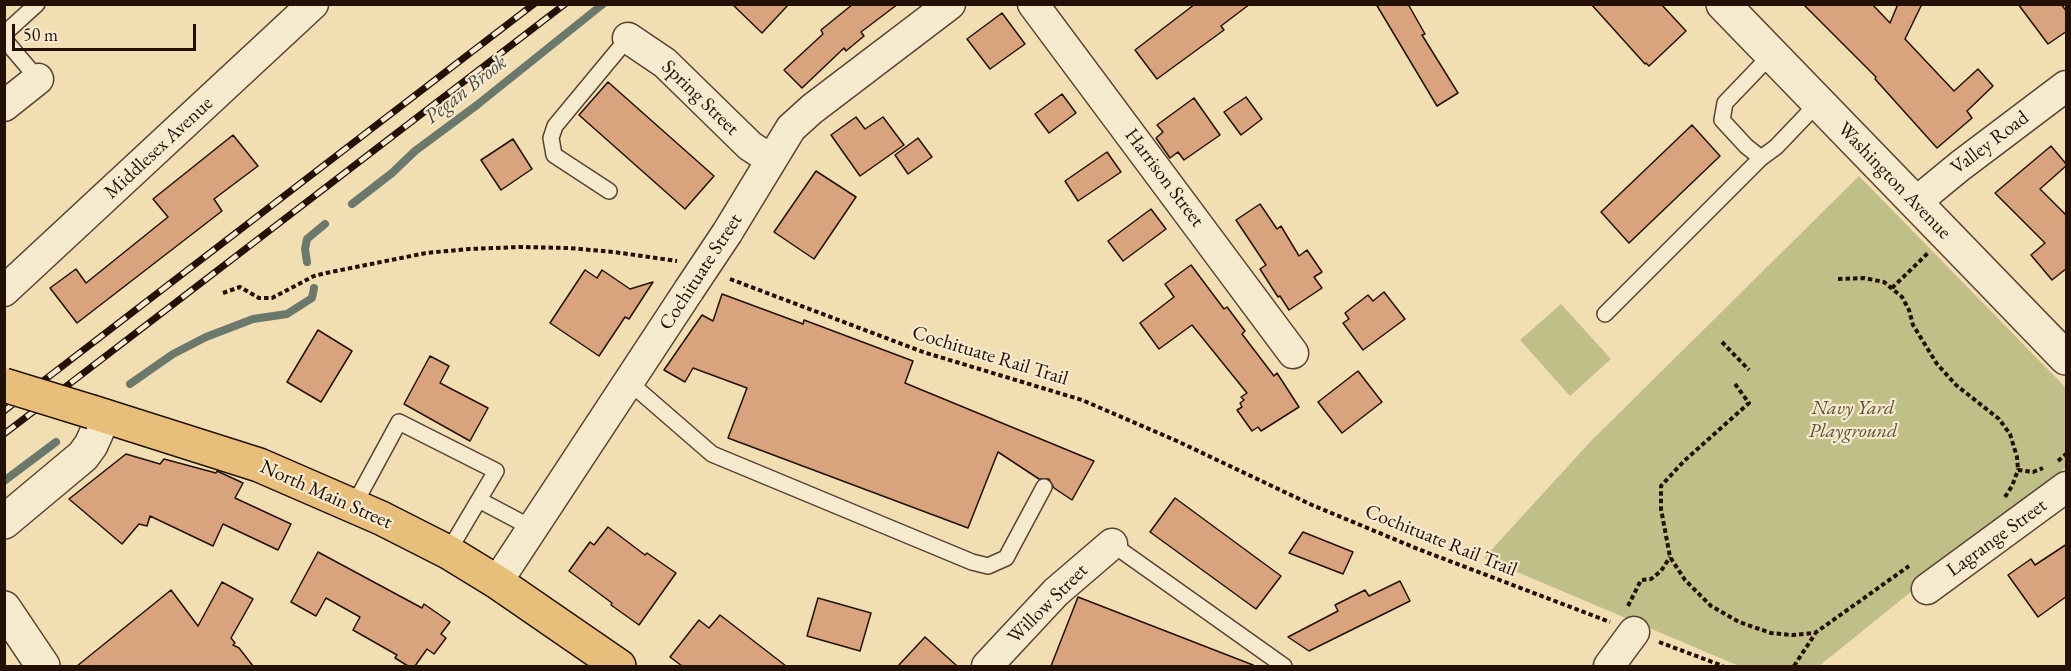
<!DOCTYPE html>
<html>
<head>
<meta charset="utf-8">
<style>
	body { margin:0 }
	#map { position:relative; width:2071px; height:671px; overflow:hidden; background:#f1deb3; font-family:"EB Garamond",serif }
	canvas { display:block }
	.frame { position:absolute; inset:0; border:6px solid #231108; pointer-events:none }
	.scale { position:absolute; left:12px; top:24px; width:184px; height:27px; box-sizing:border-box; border:3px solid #231108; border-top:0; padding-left:8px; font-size:18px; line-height:21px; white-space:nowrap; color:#231108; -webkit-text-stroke:4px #f6eace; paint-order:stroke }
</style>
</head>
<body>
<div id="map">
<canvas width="2071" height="671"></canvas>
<div class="frame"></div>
<div class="scale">50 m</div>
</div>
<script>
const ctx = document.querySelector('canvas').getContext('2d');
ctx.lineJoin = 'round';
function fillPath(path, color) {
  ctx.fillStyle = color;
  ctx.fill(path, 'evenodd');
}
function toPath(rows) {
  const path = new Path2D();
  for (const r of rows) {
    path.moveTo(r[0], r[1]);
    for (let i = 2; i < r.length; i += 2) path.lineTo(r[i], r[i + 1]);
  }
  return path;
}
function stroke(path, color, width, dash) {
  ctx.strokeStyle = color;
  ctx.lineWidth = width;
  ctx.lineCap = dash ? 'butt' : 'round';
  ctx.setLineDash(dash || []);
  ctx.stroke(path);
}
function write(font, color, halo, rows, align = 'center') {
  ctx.font = font + ' "EB Garamond",serif';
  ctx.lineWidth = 4.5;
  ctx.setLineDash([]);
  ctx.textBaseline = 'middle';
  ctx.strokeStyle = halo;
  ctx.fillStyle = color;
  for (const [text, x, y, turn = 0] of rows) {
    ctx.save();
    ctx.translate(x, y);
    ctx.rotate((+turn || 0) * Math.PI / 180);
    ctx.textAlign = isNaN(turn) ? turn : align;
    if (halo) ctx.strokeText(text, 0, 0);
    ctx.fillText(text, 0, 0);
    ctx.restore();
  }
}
const green = toPath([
	[1859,176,2066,388,2066,467,1819,666,1739,666,1484,558,1590,442],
	[1561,304,1611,359,1570,396,1520,340]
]);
const stream = toPath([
	[352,204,392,173,415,151,477,105,603,4],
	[307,262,305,249,307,239,325,224],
	[130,384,173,354,206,337,253,319,287,314,312,298,314,288],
	[4,481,56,442]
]);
const building = toPath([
	[732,4,789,4,762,33,732,4],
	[853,4,898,4,861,32,864,36,846,51,844,48,802,88,784,70,823,34,821,30,853,4],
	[1195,4,1250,4,1221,26,1224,30,1157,79,1135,50,1195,4],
	[1376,4,1408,4,1425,34,1422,35,1458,93,1437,106,1376,4],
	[1591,4,1661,4,1686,31,1649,66,1646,63,1645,64,1591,4],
	[1803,4,1872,4,1890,23,1898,4,1922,4,1905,39,1954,91,1978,69,1993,86,1967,111,1972,118,1937,148,1875,79,1876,77,1803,4],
	[2018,4,2061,4,2067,12,2067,31,2048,44,2018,4],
	[1002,13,1025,44,990,69,967,39,1002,13],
	[608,82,714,176,685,209,579,115,608,82],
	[1062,94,1076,113,1049,133,1035,114,1062,94],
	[1246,97,1262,119,1241,135,1224,112,1246,97],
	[1194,98,1220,135,1184,160,1178,152,1170,158,1156,138,1163,132,1157,125,1194,98],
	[856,117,865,129,883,117,904,145,860,176,831,135,856,117],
	[1692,125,1720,156,1629,243,1601,212,1692,125],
	[233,135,258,166,214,199,222,211,77,323,50,288,76,269,86,283,168,217,153,199,233,135],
	[918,138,932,157,908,174,895,155,918,138],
	[513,139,532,169,501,190,481,160,513,139],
	[2051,146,2067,165,2040,189,2067,216,2067,268,2052,280,2031,255,2045,243,1995,193,2051,146],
	[1107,152,1121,172,1078,201,1065,181,1107,152],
	[816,171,856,197,814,259,774,232,816,171],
	[1260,204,1277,229,1281,226,1299,256,1307,250,1322,272,1314,277,1322,288,1289,310,1280,296,1278,297,1260,269,1266,265,1236,220,1260,204],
	[1151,209,1166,229,1123,261,1108,241,1151,209],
	[1191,265,1224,309,1227,307,1245,331,1242,334,1274,376,1277,373,1299,407,1261,431,1258,427,1252,431,1237,410,1242,407,1240,403,1244,400,1241,397,1247,393,1192,325,1159,349,1140,323,1174,297,1165,284,1191,265],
	[585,270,597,278,602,270,630,289,653,282,629,319,625,317,599,356,550,323,585,270],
	[1384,292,1405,319,1363,350,1343,323,1349,319,1345,313,1368,295,1373,301,1384,292],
	[722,294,803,324,804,320,913,361,905,383,1094,461,1072,500,1054,488,1049,479,1039,479,998,452,968,528,728,438,747,388,693,368,685,382,664,370,702,315,713,321,722,294],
	[318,330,352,351,321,402,287,382,318,330],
	[430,356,449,366,440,383,488,408,470,441,404,404,430,356],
	[1358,371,1382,402,1342,433,1318,402,1358,371],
	[126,454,160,464,164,459,216,473,217,471,243,483,235,498,291,524,278,550,223,524,213,546,150,516,147,526,139,524,122,544,69,499,126,454],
	[1175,498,1281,576,1256,609,1150,532,1175,498],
	[608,527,645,555,647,553,676,573,639,625,611,605,612,603,569,571,590,542,594,545,608,527],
	[1303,532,1353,552,1343,574,1289,553,1303,532],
	[2067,544,2067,596,2038,617,2008,575,2031,559,2035,565,2067,544],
	[318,552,422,608,424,604,450,622,441,634,446,638,434,654,427,649,415,666,408,666,395,658,397,655,353,630,360,617,326,598,316,616,291,602,318,552],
	[1400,581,1410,601,1309,651,1288,637,1338,611,1335,605,1365,590,1369,596,1400,581],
	[222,582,253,599,231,638,235,643,233,645,239,648,253,666,77,666,171,590,198,626,222,582],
	[1078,597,1253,665,1253,666,1051,666,1078,597],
	[818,598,871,613,860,651,807,636,818,598],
	[720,615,786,666,682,666,670,657,699,620,709,628,720,615],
	[925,637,957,666,898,666,925,637]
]);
const path = toPath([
	[730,279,923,352,1082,400,1177,441,1312,505,1418,549,1610,622],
	[1838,279,1864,278,1884,282,1902,297,1909,310,1913,325,1937,364,1956,385,1999,419,2010,434,2017,457,2018,470],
	[1892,288,1928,253],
	[223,293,240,287,259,298,272,298,314,276,326,273,426,253,469,249,520,247,569,248,614,252,677,261],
	[1722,342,1749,370],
	[1735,384,1749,403,1684,461,1661,486,1661,509,1670,557,1685,580,1711,606,1739,622,1771,633,1792,635,1815,633,1909,566],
	[2058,461,2066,454],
	[2005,497,2012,486,2018,470,2033,472,2043,468],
	[1628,606,1641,580,1651,579,1661,571,1670,557],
	[1659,642,1723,666],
	[1794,666,1815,634]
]);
const service = toPath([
	[4,34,37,4],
	[4,39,38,79],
	[1771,55,1725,103,1722,120,1746,146,1761,158,1776,147,1818,103],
	[609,191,554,155,551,138,555,126,628,38],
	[1605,314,1761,158],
	[629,382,712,454,972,562,988,566,1006,558,1044,487],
	[479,500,532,528],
	[354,505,399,422,496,471,448,552],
	[1112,544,1284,666]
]);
const minor = toPath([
	[1033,4,1293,353],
	[628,38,665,63,750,146,770,159],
	[4,106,38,79],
	[1915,203,1960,166,2066,86],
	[727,233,791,128,812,109,950,4],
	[4,291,313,4],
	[497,582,689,290],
	[1927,589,2066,487],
	[987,666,1056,592,1112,544],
	[1609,666,1634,632]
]);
const tertiary = toPath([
	[1723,4,2066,358],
	[4,522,83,456,91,445,104,416],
	[4,608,43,666]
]);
const primary = toPath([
	[92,412,259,465,381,518,448,552,497,582,619,666]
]);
const rail = toPath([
	[4,411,534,4],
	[4,434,565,4]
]);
const minorBridge = toPath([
	[689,290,727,233]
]);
const primaryBridge = toPath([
	[4,385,92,412]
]);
const streetNames = [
	["Spring Street",700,98,44],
	["Valley Road",1990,143,-37],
	["Middlesex Avenue",159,148,-43],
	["Harrison Street",1164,178,53],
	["Washington Avenue",1894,181,46],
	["Cochituate Street",701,272,-57],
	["Cochituate Rail Trail",990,356,17],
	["North Main Street",326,495,24],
	["Lagrange Street",1997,538,-36],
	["Cochituate Rail Trail",1441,541,22],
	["Willow Street",1048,604,-45]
];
const parkNames = [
	["Navy Yard",1853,409],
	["Playground",1853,432]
];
const waterNames = [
	["Pegan Brook",466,90,-38]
];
fillPath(green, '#c1bf88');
stroke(stream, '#6b786c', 8);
fillPath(building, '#d9a47d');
stroke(building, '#231108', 1.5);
stroke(service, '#564433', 18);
stroke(minor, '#564433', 33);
stroke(tertiary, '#564433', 36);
stroke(primary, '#231108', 36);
stroke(path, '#231108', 4, [4.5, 3]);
stroke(service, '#f6eace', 15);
stroke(minor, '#f6eace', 30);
stroke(tertiary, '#f6eace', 33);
stroke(primary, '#e8bf7a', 33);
stroke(rail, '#231108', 7);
stroke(rail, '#f6eace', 4.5, [14]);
stroke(minorBridge, '#564433', 33, []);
stroke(primaryBridge, '#231108', 36, []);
stroke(minorBridge, '#f6eace', 30);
stroke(primaryBridge, '#e8bf7a', 33);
write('20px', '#231108', '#f6eace', streetNames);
write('italic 20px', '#5a4e35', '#f6eace', parkNames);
write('italic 21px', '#4d4d42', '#f6eace', waterNames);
</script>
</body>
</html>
